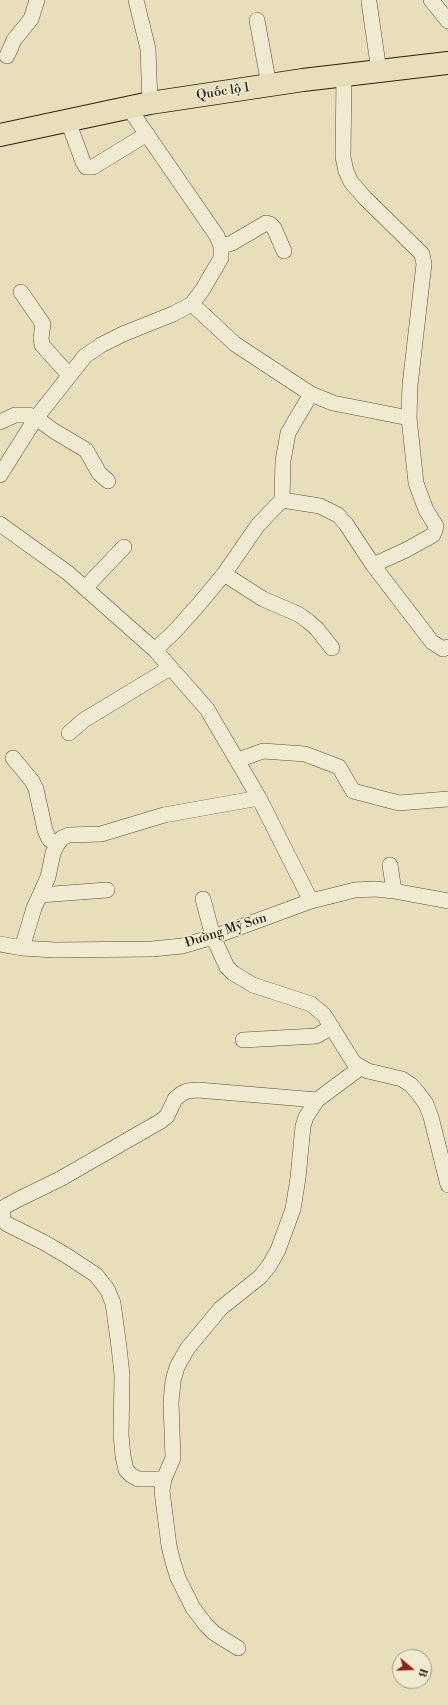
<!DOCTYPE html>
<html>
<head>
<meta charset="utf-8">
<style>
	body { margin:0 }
	#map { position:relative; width:448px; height:1705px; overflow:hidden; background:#e8deba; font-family:"Libre Bodoni",serif }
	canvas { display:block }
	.north { position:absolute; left:392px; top:1649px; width:40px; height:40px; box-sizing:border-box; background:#f0ead2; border:1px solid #a19a86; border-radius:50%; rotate:109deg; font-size:11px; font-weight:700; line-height:16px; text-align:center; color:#2b2114 }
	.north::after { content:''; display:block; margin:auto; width:14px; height:18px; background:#8f2418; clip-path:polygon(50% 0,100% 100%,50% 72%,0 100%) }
</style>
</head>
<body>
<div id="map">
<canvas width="448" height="1705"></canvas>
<div class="north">B</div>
</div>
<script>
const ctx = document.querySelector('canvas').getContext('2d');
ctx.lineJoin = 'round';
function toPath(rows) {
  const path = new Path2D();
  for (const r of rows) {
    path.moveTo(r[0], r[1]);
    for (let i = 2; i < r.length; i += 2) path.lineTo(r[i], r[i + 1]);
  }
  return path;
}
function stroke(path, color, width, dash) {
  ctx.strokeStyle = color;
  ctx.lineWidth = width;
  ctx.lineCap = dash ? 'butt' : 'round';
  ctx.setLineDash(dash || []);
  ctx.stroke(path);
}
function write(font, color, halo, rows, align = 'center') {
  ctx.font = font + ' "Libre Bodoni",serif';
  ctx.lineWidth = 3;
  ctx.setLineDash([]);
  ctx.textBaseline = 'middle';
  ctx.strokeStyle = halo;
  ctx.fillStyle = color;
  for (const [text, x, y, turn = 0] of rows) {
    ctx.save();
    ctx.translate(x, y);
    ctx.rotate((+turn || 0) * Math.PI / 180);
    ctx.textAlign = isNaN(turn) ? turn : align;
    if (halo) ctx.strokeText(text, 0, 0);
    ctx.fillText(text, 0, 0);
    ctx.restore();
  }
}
const minor = toPath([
	[136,0,148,49,150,103],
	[431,0,448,21],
	[369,2,379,71],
	[257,20,269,85],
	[7,56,14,40,31,19,37,0],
	[344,75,343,157,346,171,351,182,365,198,422,254,424,264,410,385,409,418,416,483,426,510,436,526,435,530,433,535,406,550,373,565],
	[68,121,83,162,86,167,93,167,147,134],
	[221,246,232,243,266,223,270,224,274,228,284,251],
	[21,292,43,324,41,338,42,345,69,375],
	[192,304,235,344,311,394,333,403,409,418],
	[0,422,15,415,29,415,36,418,54,431,86,450,99,473,108,481],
	[0,475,36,418,85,356,101,345,123,334,173,314,192,304,203,289,221,258,221,246,217,236,128,107],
	[282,500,320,506,338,515,346,524,373,565,432,642,443,649,448,647],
	[0,524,68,573,155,650,207,709,259,798,311,901],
	[224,574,263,599,298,614,308,621,317,629,332,648],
	[85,588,124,547],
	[155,650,175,631,200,603,224,574,258,525,282,500,283,461,288,433,311,394],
	[69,733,84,720,170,668],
	[13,758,32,781,36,789,45,830,49,839,57,845],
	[238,760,263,751,305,754,339,767,353,791,399,803,448,799],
	[390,865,394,891],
	[40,895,107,890],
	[203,899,213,937,227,967,233,973,253,985,311,1004,324,1015,354,1063,368,1071,402,1079,411,1085,418,1093,426,1104,431,1117,448,1185],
	[0,944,22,948,55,950,152,949,182,946,213,937,311,901,355,890,375,889,394,891,448,901],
	[22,948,34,908,48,877,53,853,57,845,62,838,69,835,101,834,164,815,259,798],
	[243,1040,316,1036,332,1027],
	[164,1479,138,1479,131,1475,126,1470,123,1456,121,1435,122,1375,119,1347,113,1303,107,1289,96,1275,67,1256,45,1243,7,1224,3,1220,2,1210,6,1206,21,1198,60,1179,161,1121,167,1116,175,1099,181,1094,187,1091,198,1090,317,1100],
	[238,1648,214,1633,206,1625,193,1608,178,1578,173,1562,169,1546,162,1491,164,1479,173,1458,171,1403,173,1381,177,1367,187,1349,221,1308,260,1277,269,1266,278,1250,293,1209,298,1178,303,1126,306,1117,317,1100,360,1068]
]);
const highway = toPath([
	[0,135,150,103,303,80,448,63]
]);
const streetNames = [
	["Quốc lộ 1",223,92,-9],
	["Đường Mỹ Sơn",226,931,-18]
];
stroke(minor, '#5a503e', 16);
stroke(highway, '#2b2114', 24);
stroke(minor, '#f0ead2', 15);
stroke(highway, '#e8deba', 22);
write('13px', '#2b2114', '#f0ead2', streetNames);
</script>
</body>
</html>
